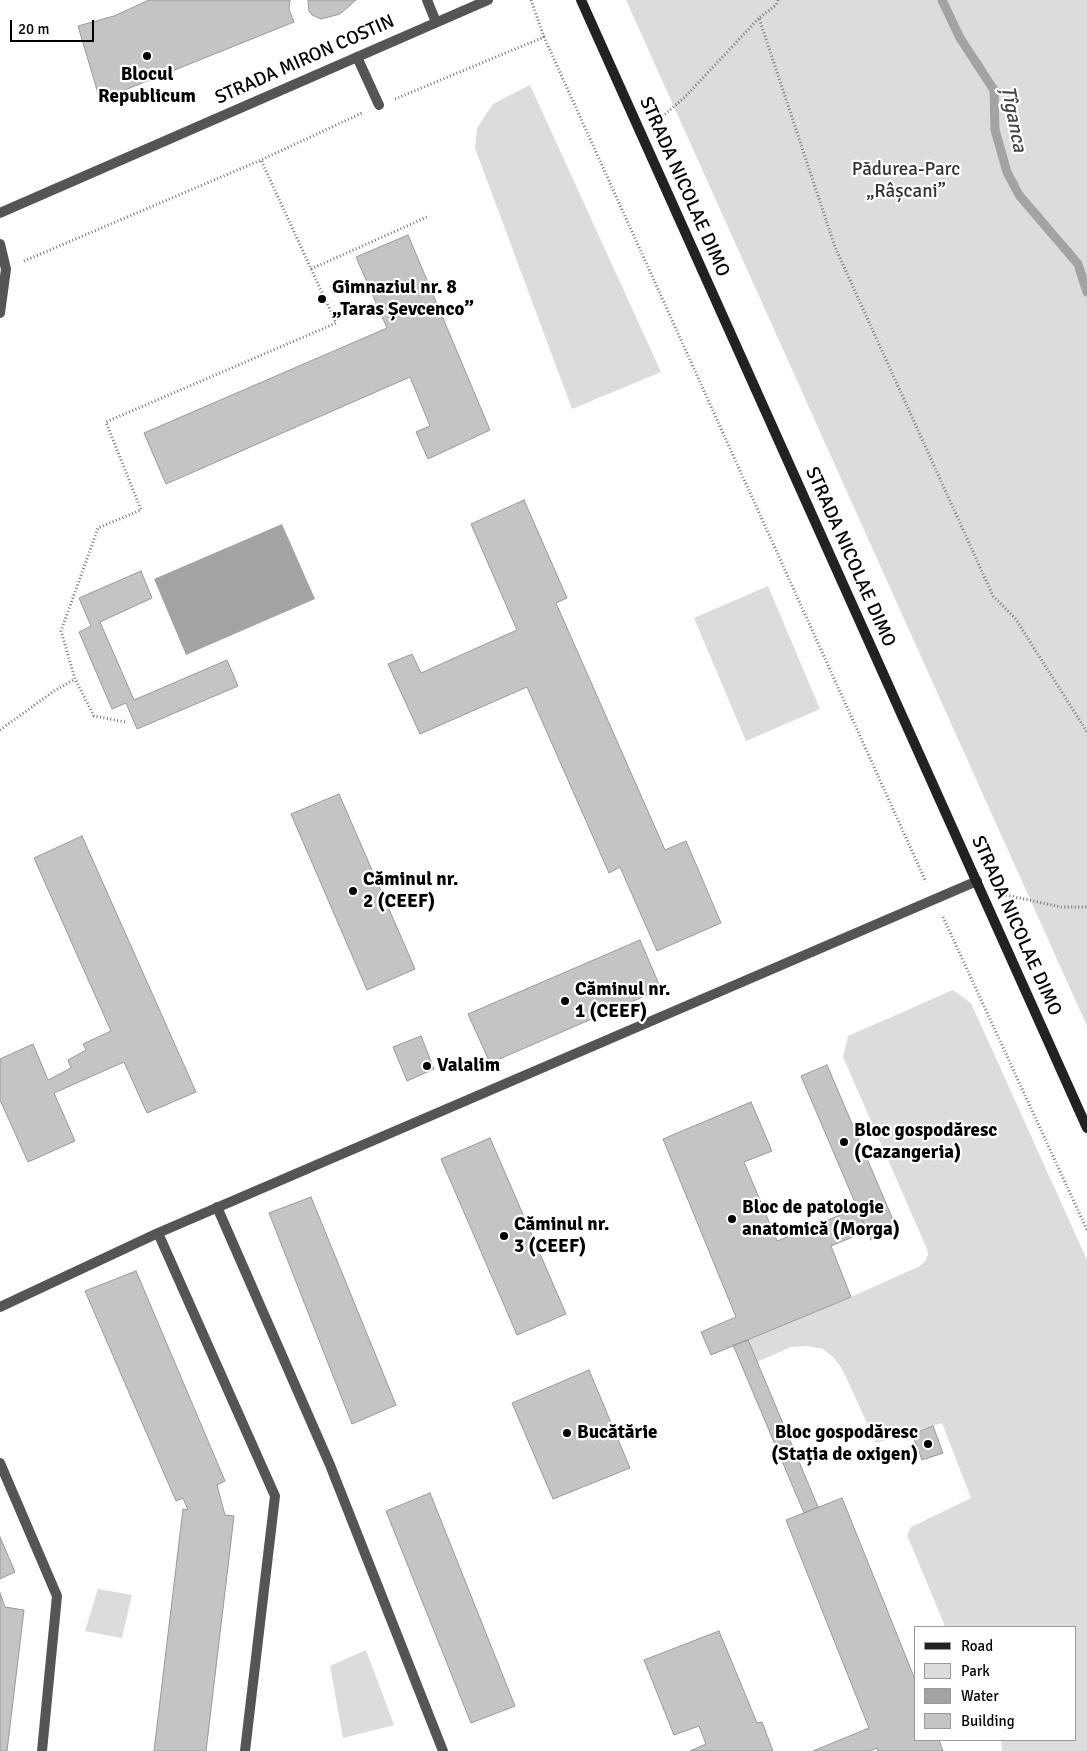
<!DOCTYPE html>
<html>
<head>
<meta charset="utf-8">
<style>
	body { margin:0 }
	#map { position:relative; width:1087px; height:1751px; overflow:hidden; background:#fff; font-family:Signika,sans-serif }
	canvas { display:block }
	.legend { position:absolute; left:914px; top:1626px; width:162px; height:115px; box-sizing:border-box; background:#fff; border:1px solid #999; margin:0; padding:6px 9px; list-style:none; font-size:15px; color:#000 }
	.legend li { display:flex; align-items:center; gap:10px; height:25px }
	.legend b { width:25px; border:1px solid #999 }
	.scale { position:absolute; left:10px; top:20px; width:84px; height:22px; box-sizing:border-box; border:2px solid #000; border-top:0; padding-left:6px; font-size:15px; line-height:18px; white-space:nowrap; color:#000; -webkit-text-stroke:4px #fff; paint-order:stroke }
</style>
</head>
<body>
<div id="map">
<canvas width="1087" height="1751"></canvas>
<ul class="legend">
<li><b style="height:6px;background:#222"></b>Road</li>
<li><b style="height:14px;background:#dcdcdc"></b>Park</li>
<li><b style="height:14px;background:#a3a3a3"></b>Water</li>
<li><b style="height:14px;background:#c4c4c4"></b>Building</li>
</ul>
<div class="scale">20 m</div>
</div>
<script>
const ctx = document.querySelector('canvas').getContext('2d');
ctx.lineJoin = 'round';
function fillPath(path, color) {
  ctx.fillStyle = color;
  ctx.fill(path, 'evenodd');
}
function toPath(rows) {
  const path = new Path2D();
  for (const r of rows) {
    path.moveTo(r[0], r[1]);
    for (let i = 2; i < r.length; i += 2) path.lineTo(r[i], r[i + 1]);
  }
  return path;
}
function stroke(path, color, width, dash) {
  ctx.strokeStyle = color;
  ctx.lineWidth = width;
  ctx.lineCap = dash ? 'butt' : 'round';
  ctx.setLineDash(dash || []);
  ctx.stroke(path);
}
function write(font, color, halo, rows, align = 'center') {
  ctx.font = font + ' Signika,sans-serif';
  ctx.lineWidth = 4.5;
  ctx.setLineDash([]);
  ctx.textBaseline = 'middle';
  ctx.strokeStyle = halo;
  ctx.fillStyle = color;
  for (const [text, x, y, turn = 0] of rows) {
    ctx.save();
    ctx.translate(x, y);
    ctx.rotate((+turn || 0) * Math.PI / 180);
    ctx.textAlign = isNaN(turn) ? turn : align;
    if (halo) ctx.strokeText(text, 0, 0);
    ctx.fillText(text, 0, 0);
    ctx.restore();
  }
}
const green = toPath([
	[626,0,1087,0,1087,1026],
	[530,85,661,372,572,409,475,148,477,128,493,104],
	[768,586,820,709,746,741,694,618],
	[953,990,971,1003,1087,1260,1087,1751,1002,1751,1001,1740,1076,1740,1076,1627,948,1627,945,1626,907,1535,911,1527,971,1498,942,1423,876,1443,847,1379,841,1367,833,1357,823,1349,807,1346,791,1347,757,1362,748,1340,851,1297,920,1266,926,1260,928,1254,927,1249,843,1057,848,1036],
	[98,1589,132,1595,122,1638,85,1631],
	[366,1650,394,1725,343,1738,330,1666]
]);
const water = toPath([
	[282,524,315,599,186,655,154,579]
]);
const stream = toPath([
	[942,0,960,38,994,90,995,130,1007,172,1019,195,1078,264,1087,292]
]);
const building = toPath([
	[149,0,290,0,289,9,294,22,100,100,78,26,114,16,149,0],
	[308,0,356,0,340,14,321,19,312,15,309,11,308,0],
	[408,235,490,430,428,459,416,432,430,426,410,377,166,484,144,433,387,328,356,257,408,235],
	[524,500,567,598,556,603,665,850,686,841,721,923,657,951,620,867,609,873,527,687,420,734,388,664,412,654,421,673,517,630,471,524,524,500],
	[141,571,152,598,100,622,134,700,227,660,238,686,137,729,126,703,112,709,79,632,91,626,79,598,141,571],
	[339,794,415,969,367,990,291,814,339,794],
	[82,836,196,1092,147,1113,124,1062,54,1093,75,1141,28,1162,0,1100,0,1059,33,1044,48,1080,71,1068,68,1060,86,1050,83,1044,111,1031,34,858,82,836],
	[640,940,661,989,490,1063,468,1014,640,940],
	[421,1036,434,1069,407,1081,393,1047,421,1036],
	[827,1065,897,1229,871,1240,801,1076,827,1065],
	[751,1102,772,1151,744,1162,777,1241,857,1208,867,1231,831,1246,851,1297,711,1355,701,1332,736,1317,663,1139,751,1102],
	[490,1138,566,1314,517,1335,441,1159,490,1138],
	[311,1197,396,1405,352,1424,269,1213,311,1197],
	[136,1271,225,1481,217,1485,225,1515,234,1516,206,1751,154,1751,183,1509,188,1510,183,1498,176,1501,85,1291,136,1271],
	[748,1340,818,1507,804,1513,733,1345,748,1340],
	[589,1370,630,1468,553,1499,512,1403,589,1370],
	[933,1426,943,1453,922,1460,912,1434,933,1426],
	[430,1493,515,1706,471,1723,386,1511,430,1493],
	[842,1498,916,1682,916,1740,939,1740,943,1751,878,1751,877,1748,870,1751,813,1751,869,1728,786,1520,842,1498],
	[0,1537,15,1572,0,1579,0,1537],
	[0,1593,5,1607,24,1610,7,1751,0,1751,0,1593],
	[719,1631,757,1723,762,1722,773,1751,690,1751,706,1744,699,1726,674,1735,644,1660,719,1631]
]);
const path = toPath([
	[531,0,544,37],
	[778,0,776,5,759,18,835,247,993,596,1015,618,1087,732],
	[395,99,544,37,926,882],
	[657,121,684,98,759,18],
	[24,261,261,160,362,113],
	[311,269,427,217],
	[125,722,94,716,75,679,61,631,98,528,141,510,106,422,336,323,261,160],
	[0,730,54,691,75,679],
	[1006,895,1061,907,1087,907],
	[943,917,1087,1230]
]);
const service = toPath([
	[357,57,379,105],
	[0,244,6,269,0,313],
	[217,1207,330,1465,443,1751],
	[158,1233,275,1496,245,1751],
	[0,1307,158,1233,977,881],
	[0,1463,57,1596,42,1751]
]);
const minor = toPath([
	[427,0,436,22]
]);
const tertiary = toPath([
	[0,213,488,0]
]);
const secondary = toPath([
	[581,0,1087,1128]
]);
const markers = [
	[147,56,5,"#000"],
	[322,299,5,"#000"],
	[353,891,5,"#000"],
	[565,1001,5,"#000"],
	[427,1066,5,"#000"],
	[844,1142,5,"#000"],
	[732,1219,5,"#000"],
	[504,1236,5,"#000"],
	[567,1433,5,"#000"],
	[928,1444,5,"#000"]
];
const streetNames = [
	["STRADA MIRON COSTIN",305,60,-24],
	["STRADA NICOLAE DIMO",684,187,66],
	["STRADA NICOLAE DIMO",850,557,66],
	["STRADA NICOLAE DIMO",1016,926,66]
];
const poiNames = [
	["Blocul",147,75,"center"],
	["Republicum",147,97,"center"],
	["Gimnaziul nr. 8",332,288],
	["„Taras Șevcenco”",332,310],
	["Căminul nr.",363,880],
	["2 (CEEF)",363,902],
	["Căminul nr.",575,990],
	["1 (CEEF)",575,1012],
	["Valalim",437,1066],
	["Bloc gospodăresc",854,1131],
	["(Cazangeria)",854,1153],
	["Bloc de patologie",742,1208],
	["anatomică (Morga)",742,1230],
	["Căminul nr.",514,1225],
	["3 (CEEF)",514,1247],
	["Bucătărie",577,1433],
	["Bloc gospodăresc",918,1433,"right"],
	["(Stația de oxigen)",918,1455,"right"]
];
const parkNames = [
	["Pădurea-Parc",906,170],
	["„Râșcani”",906,192]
];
const waterNames = [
	["Țîganca",1013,119,79]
];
fillPath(green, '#dcdcdc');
fillPath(water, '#a3a3a3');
stroke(stream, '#a3a3a3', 9);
fillPath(building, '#c4c4c4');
stroke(building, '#999', 1);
stroke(path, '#777', 3, [1, 2.5]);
stroke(service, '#555', 10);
stroke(minor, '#555', 10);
stroke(tertiary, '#555', 10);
stroke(secondary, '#222', 10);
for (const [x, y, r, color] of markers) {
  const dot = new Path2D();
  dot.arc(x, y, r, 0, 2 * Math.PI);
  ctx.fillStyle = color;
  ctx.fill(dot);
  stroke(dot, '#fff', 2);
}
write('19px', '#000', '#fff', streetNames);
write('bold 19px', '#000', '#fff', poiNames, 'left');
write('19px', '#333', '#fff', parkNames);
write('italic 20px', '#444', '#fff', waterNames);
</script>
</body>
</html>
